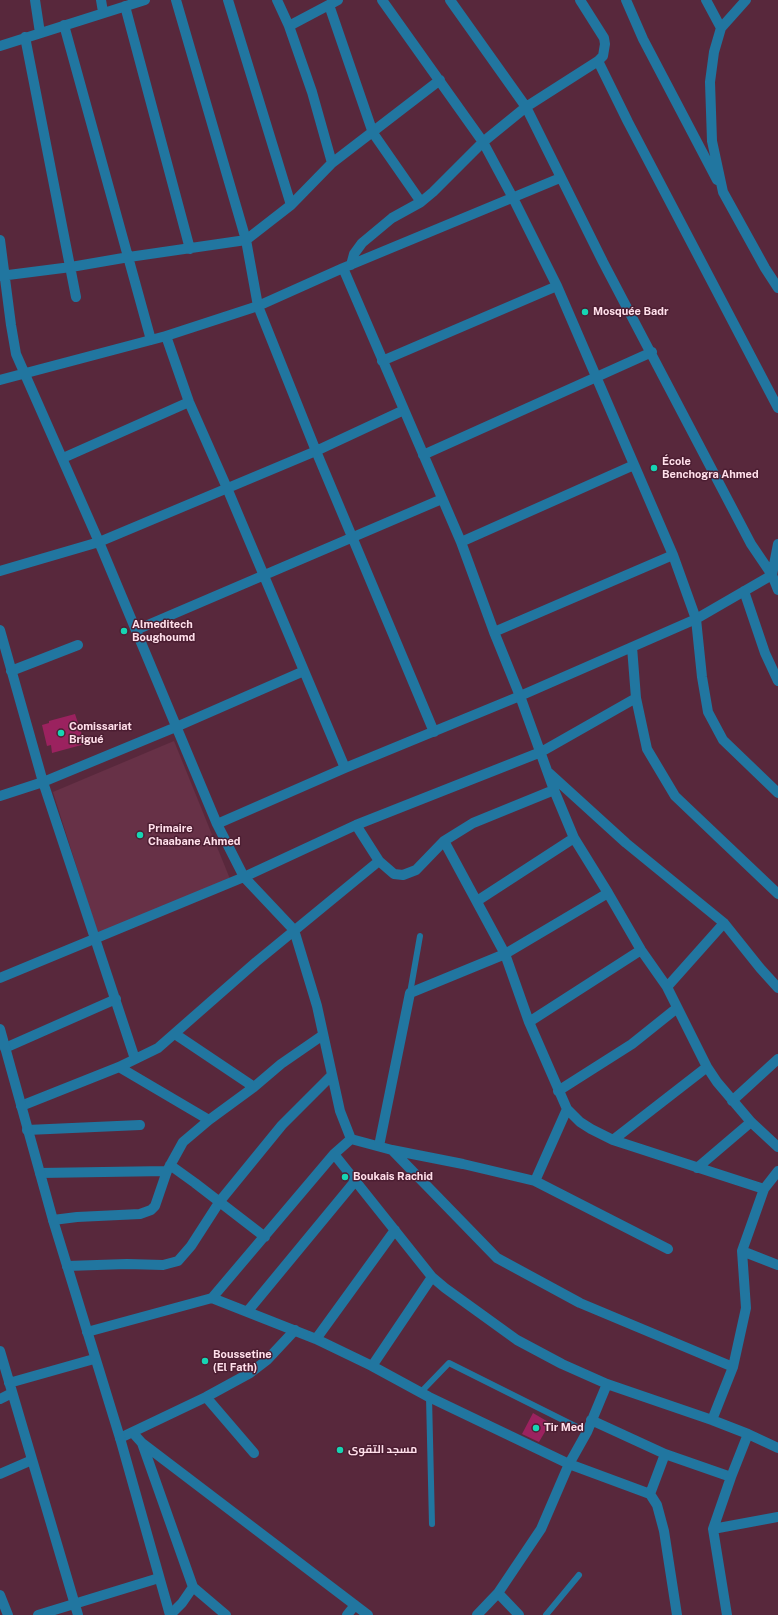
<!DOCTYPE html>
<html>
<head>
<meta charset="utf-8">
<style>
	body { margin:0 }
	canvas { display:block; background:#58283c }
</style>
</head>
<body>
<canvas width="778" height="1615"></canvas>
<script>
const ctx = document.querySelector('canvas').getContext('2d');
ctx.lineJoin = 'round';
function fillPath(path, color) {
  ctx.fillStyle = color;
  ctx.fill(path, 'evenodd');
}
function toPath(rows) {
  const path = new Path2D();
  for (const r of rows) {
    path.moveTo(r[0], r[1]);
    for (let i = 2; i < r.length; i += 2) path.lineTo(r[i], r[i + 1]);
  }
  return path;
}
function stroke(path, color, width, dash) {
  ctx.strokeStyle = color;
  ctx.lineWidth = width;
  ctx.lineCap = dash ? 'butt' : 'round';
  ctx.setLineDash(dash || []);
  ctx.stroke(path);
}
function write(font, color, halo, rows, align = 'center') {
  ctx.font = font + ' "Public Sans",Cairo,sans-serif';
  ctx.lineWidth = 3;
  ctx.setLineDash([]);
  ctx.textBaseline = 'middle';
  ctx.strokeStyle = halo;
  ctx.fillStyle = color;
  for (const [text, x, y, turn = 0] of rows) {
    ctx.save();
    ctx.translate(x, y);
    ctx.rotate((+turn || 0) * Math.PI / 180);
    ctx.textAlign = isNaN(turn) ? turn : align;
    if (halo) ctx.strokeText(text, 0, 0);
    ctx.fillText(text, 0, 0);
    ctx.restore();
  }
}
const built = toPath([
	[174,741,230,879,99,938,53,792]
]);
const building = toPath([
	[75,714,85,744,52,753,51,745,47,746,42,725,49,723,49,721],
	[533,1413,550,1423,539,1442,522,1434]
]);
const service = toPath([
	[410,993,420,936],
	[421,1392,449,1363,587,1432],
	[429,1397,432,1524],
	[546,1615,579,1575]
]);
const minor = toPath([
	[35,0,40,33],
	[101,0,103,12],
	[176,0,246,240,258,306,316,451,434,732],
	[228,0,291,205],
	[277,0,289,26,338,0],
	[382,0,483,142,513,198,557,286,673,555,696,619,702,677,708,712,723,740,778,793],
	[450,0,526,107,603,262,751,544,772,575,778,590],
	[626,0,643,39,717,180],
	[706,0,721,28],
	[746,0,721,28,714,52,710,82,712,141,723,192,765,268,778,288],
	[329,5,373,133,421,202],
	[125,6,190,249],
	[64,25,151,340],
	[289,26,312,92,332,163],
	[25,37,76,297],
	[0,46,145,0],
	[598,61,628,122,778,408],
	[0,240,11,325,16,354,99,542,217,824,244,877,294,930,317,1006,340,1111,351,1139],
	[351,265,354,254,362,243,392,218,421,202,433,192,483,142,526,107,598,61,603,56,605,44,604,38,580,0],
	[343,268,461,542,494,632,520,696,554,790,574,838,608,893,641,950,667,987,707,1067,717,1082,751,1122,778,1147],
	[0,276,71,267,129,257,246,240,291,205,332,163,440,80],
	[166,336,189,402,227,488,345,768],
	[382,361,557,286],
	[0,380,166,336,258,306,343,268,560,178],
	[423,455,652,352],
	[63,458,189,402],
	[461,542,634,465],
	[0,571,99,542,316,451,404,410],
	[744,591,765,653,778,681],
	[0,630,43,782,135,1059],
	[136,630,442,499],
	[494,632,673,555],
	[632,647,636,698,647,749,675,796,778,894],
	[11,671,78,645],
	[549,773,626,843,724,923,760,968,778,988],
	[0,796,43,782,176,727,304,671],
	[217,824,345,768,520,696,696,619,772,575,778,544],
	[356,825,379,861,394,874,403,875,416,870,444,841,473,823,554,790],
	[444,841,505,954,529,1022,567,1109,580,1122,591,1129,613,1140,764,1189],
	[477,901,574,838],
	[0,978,244,877,356,825,541,752,636,698],
	[667,987,724,923],
	[529,1022,641,950],
	[175,1034,254,1087],
	[5,1048,116,999],
	[119,1067,209,1120],
	[558,1091,632,1044,677,1008],
	[732,1101,778,1059],
	[21,1106,119,1067,158,1048,256,962,379,861],
	[27,1130,140,1125],
	[613,1140,707,1067],
	[379,1146,410,993,505,954,608,893],
	[392,1150,497,1258,580,1303,733,1367],
	[334,1154,432,1277,445,1288,517,1340,562,1364,607,1384,712,1420,748,1434,778,1448],
	[170,1165,195,1183,265,1237],
	[697,1168,751,1122],
	[40,1173,167,1171],
	[535,1181,567,1109],
	[53,1220,77,1217,140,1214,151,1210,155,1206,167,1171,183,1142,209,1120,254,1087,281,1064,323,1035],
	[742,1251,778,1265],
	[67,1266,127,1264,163,1265,178,1261,191,1246,220,1201,282,1125,331,1076],
	[212,1298,316,1339,372,1366,429,1397,569,1464,650,1494,657,1505,664,1531,677,1615],
	[247,1312,356,1180],
	[87,1332,212,1298,334,1154,351,1139,392,1150,463,1164,535,1181,668,1249],
	[316,1339,395,1230],
	[0,1351,78,1615],
	[372,1366,432,1277],
	[9,1383,94,1359],
	[206,1397,254,1453],
	[0,1399,12,1393],
	[591,1420,665,1454,731,1477],
	[712,1420,733,1367,746,1308,742,1251,764,1189,778,1171],
	[133,1433,142,1443,368,1615],
	[120,1438,206,1397,250,1373,267,1360,295,1330],
	[142,1443,193,1587],
	[0,1474,32,1460],
	[650,1494,665,1454],
	[713,1529,778,1517],
	[498,1593,519,1615],
	[0,1595,8,1615],
	[38,1615,159,1578],
	[170,1615,182,1603,193,1587,226,1615],
	[347,1615,355,1605],
	[477,1615,498,1593,541,1529,569,1464,587,1432,607,1384],
	[727,1615,713,1529,731,1477,748,1434]
]);
const tertiary = toPath([
	[0,1029,53,1220,120,1438,170,1615]
]);
const markers = [
	[585,312,4,"#16d5b3"],
	[654,468,4,"#16d5b3"],
	[124,631,4,"#16d5b3"],
	[61,733,4,"#16d5b3"],
	[140,835,4,"#16d5b3"],
	[345,1177,4,"#16d5b3"],
	[205,1361,4,"#16d5b3"],
	[536,1428,4,"#16d5b3"],
	[340,1450,4,"#16d5b3"]
];
const poiNames = [
	["Mosquée Badr",593,312],
	["École",662,462],
	["Benchogra Ahmed",662,475],
	["Almeditech",132,625],
	["Boughoumd",132,638],
	["Comissariat",69,727],
	["Brigué",69,740],
	["Primaire",148,829],
	["Chaabane Ahmed",148,842],
	["Boukais Rachid",353,1177],
	["Boussetine",213,1355],
	["(El Fath)",213,1368],
	["Tir Med",544,1428],
	["مسجد التقوى",348,1450]
];
fillPath(built, '#673147');
fillPath(building, '#9b225f');
stroke(service, '#2176a0', 6);
stroke(minor, '#2176a0', 10);
stroke(tertiary, '#2176a0', 10);
for (const [x, y, r, color] of markers) {
  const dot = new Path2D();
  dot.arc(x, y, r, 0, 2 * Math.PI);
  ctx.fillStyle = color;
  ctx.fill(dot);
  stroke(dot, '#4c1e32', 1.5);
}
write('bold 11px', '#ffdfea', '#4c1e32', poiNames, 'left');
</script>
</body>
</html>
